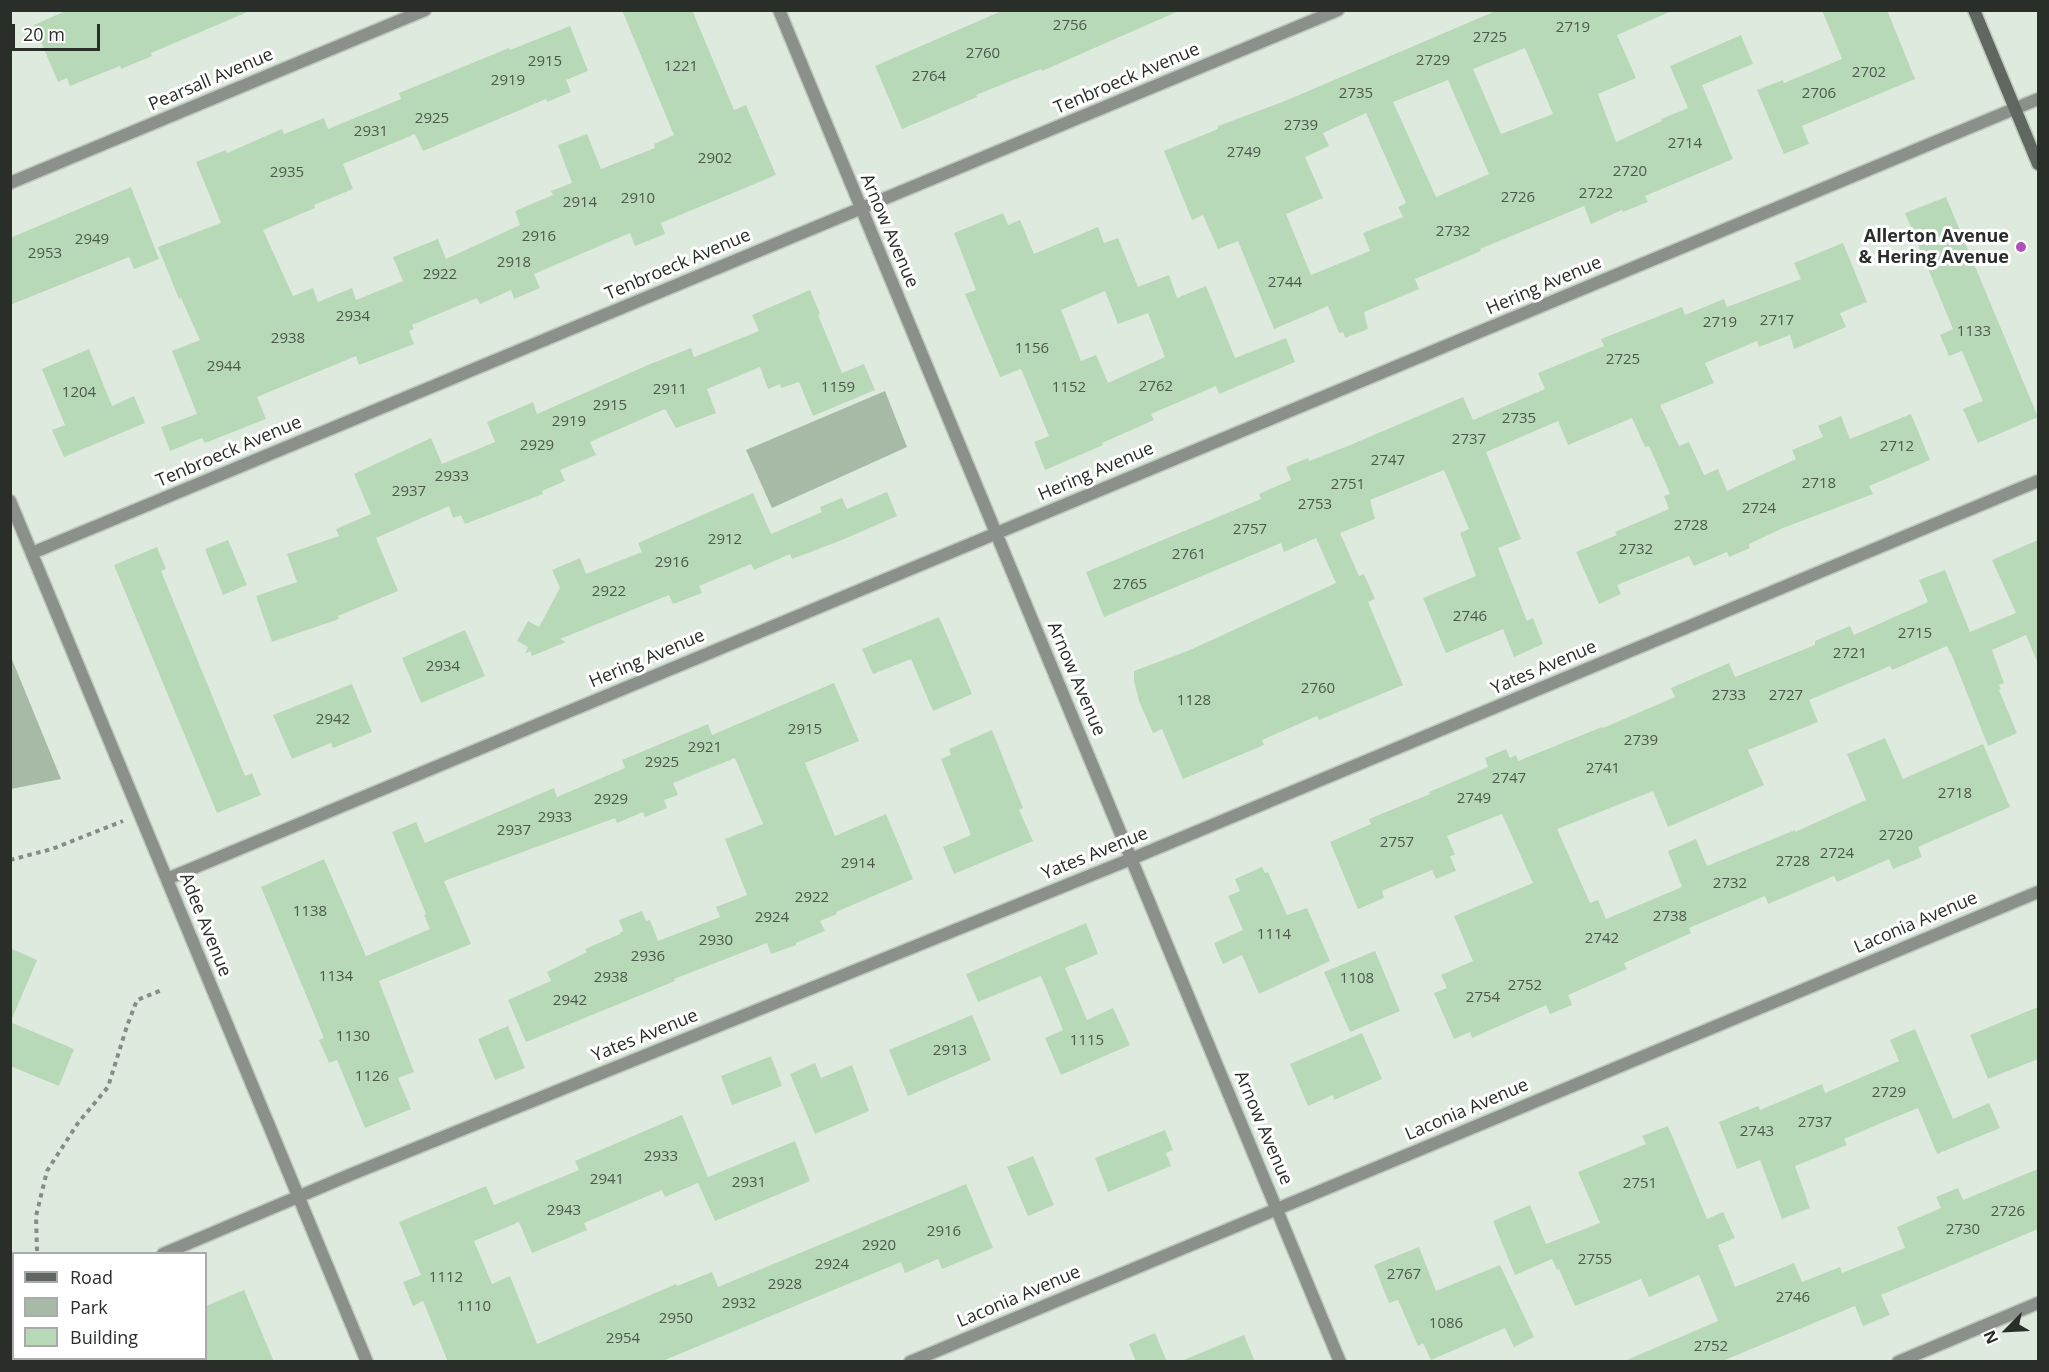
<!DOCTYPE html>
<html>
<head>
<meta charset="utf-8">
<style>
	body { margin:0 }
	#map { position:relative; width:2049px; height:1372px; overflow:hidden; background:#dfeade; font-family:"Open Sans",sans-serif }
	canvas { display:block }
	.frame { position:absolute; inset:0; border:12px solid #292e29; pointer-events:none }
	.legend { position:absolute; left:12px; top:1252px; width:195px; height:108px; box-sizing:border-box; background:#fff; border:2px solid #a9aba9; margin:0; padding:8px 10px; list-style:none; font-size:18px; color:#292e29 }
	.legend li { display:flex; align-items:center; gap:12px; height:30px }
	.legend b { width:30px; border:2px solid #a9aba9 }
	.north { position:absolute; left:1977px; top:1300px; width:60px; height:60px; -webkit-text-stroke:4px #fff; paint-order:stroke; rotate:246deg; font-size:16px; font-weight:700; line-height:24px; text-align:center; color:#292e29 }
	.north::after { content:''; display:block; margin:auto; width:21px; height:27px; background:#292e29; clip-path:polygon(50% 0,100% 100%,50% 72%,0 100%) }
	.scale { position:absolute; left:12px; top:24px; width:88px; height:27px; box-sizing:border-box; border:3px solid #292e29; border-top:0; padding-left:8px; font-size:18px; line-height:21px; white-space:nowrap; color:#292e29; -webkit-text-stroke:4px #fff; paint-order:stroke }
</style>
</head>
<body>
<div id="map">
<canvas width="2049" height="1372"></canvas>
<div class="frame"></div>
<ul class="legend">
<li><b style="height:8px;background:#606760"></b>Road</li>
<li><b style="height:16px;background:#a6baa5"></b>Park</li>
<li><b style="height:16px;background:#b8d9b7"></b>Building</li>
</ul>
<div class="north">N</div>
<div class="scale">20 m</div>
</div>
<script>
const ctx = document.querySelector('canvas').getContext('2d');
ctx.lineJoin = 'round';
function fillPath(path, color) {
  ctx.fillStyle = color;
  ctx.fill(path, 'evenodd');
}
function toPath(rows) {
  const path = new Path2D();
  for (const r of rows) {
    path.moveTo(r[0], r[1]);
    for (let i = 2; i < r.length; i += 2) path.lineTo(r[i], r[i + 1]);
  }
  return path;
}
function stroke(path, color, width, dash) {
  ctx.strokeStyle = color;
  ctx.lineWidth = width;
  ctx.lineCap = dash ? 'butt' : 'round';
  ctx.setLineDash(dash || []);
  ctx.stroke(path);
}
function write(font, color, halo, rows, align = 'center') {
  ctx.font = font + ' "Open Sans",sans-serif';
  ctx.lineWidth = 6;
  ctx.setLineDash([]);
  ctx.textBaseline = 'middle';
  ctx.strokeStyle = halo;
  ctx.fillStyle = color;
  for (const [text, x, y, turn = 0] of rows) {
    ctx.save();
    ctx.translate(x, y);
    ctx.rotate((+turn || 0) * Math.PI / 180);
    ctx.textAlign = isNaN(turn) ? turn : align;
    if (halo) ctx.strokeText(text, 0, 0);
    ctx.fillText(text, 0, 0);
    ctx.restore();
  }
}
const green = toPath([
	[885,391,907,447,772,508,746,450],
	[11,657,61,779,11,789,10,789]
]);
const building = toPath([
	[68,10,250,10,250,11,151,53,152,56,121,69,120,66,70,86,67,78,58,82,34,25],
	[622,10,692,10,734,110,746,105,776,175,661,223,665,234,635,246,630,233,534,274,540,288,514,299,511,290,480,304,477,298,412,325,414,329,409,331,414,344,359,365,356,356,257,397,266,419,205,443,202,438,170,451,161,427,197,414,172,351,200,340,181,298,179,299,158,247,221,223,196,162,226,150,227,153,282,129,284,134,324,118,328,129,401,99,399,93,509,48,510,50,570,26,588,71,566,80,571,92,547,102,546,99,423,151,415,134,343,164,353,189,314,205,315,208,263,230,293,296,313,288,318,302,352,288,356,300,403,281,393,257,438,239,446,259,520,225,515,211,553,195,551,191,572,183,558,145,587,134,601,169,655,148,654,144,674,135],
	[1004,10,1181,10,1042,71,1041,69,976,95,977,97,902,129,875,66],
	[1498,10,1674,10,1617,35,1636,78,1598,94,1616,142,1662,121,1661,119,1688,108,1670,66,1741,35,1753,64,1702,85,1733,159,1645,196,1648,202,1623,212,1622,210,1591,224,1584,206,1480,249,1481,251,1415,279,1419,289,1364,312,1368,329,1345,338,1343,332,1339,333,1328,306,1274,329,1238,241,1218,249,1203,215,1192,220,1164,151,1218,129,1218,126,1285,101],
	[1525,48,1553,114,1501,134,1473,69],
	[1448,80,1489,174,1436,197,1393,102],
	[1366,113,1406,203,1398,207,1403,217,1363,233,1370,251,1311,275,1286,214,1323,198,1305,157,1329,146,1323,133],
	[1822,10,1887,10,1915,79,1802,126,1809,144,1784,154,1757,90,1783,80,1784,83,1842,59],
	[131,187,159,259,134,269,129,257,10,305,10,238],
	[1946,197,2038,417,1978,443,1963,409,1983,401,1962,351,1949,356,1940,335,1953,329,1905,213],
	[1003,213,1008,225,1020,220,1034,254,1098,227,1104,243,1118,238,1138,287,1169,275,1177,298,1206,286,1235,358,1286,338,1295,362,1219,394,1216,386,1151,414,1154,420,1102,443,1103,445,1045,470,1034,442,1049,436,1021,369,1000,377,965,294,976,290,954,233],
	[1105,291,1118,324,1148,313,1165,357,1108,383,1096,355,1081,361,1061,310],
	[1843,243,1867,302,1840,313,1846,327,1794,349,1790,335,1759,347,1757,341,1705,363,1714,383,1660,405,1679,446,1689,442,1704,475,1718,469,1727,491,1796,459,1792,450,1823,437,1818,426,1841,416,1850,439,1911,414,1930,460,1869,486,1873,494,1783,528,1749,544,1750,548,1729,557,1727,552,1694,566,1689,556,1617,585,1621,594,1599,604,1576,552,1617,535,1615,532,1669,509,1664,496,1670,494,1649,446,1645,447,1632,418,1568,445,1558,421,1486,452,1521,539,1498,548,1527,621,1533,618,1543,644,1514,657,1503,629,1446,653,1423,598,1476,576,1460,533,1469,529,1444,470,1370,500,1375,519,1340,533,1359,576,1364,574,1375,599,1368,602,1403,685,1319,720,1317,716,1262,740,1264,745,1183,779,1162,729,1153,733,1139,701,1134,681,1134,671,1190,650,1336,583,1316,538,1284,552,1281,543,1104,617,1086,572,1261,499,1259,494,1291,480,1286,467,1308,458,1309,461,1348,446,1463,397,1473,420,1545,389,1538,373,1604,346,1601,339,1682,307,1685,315,1724,299,1727,307,1801,279,1794,263],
	[810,290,820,314,818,315,842,373,864,364,875,390,813,416,799,382,781,388,780,384,768,389,760,367,707,389,716,413,676,428,665,409,590,442,596,455,560,470,565,481,542,491,543,494,465,524,461,515,453,518,449,506,376,538,398,591,338,616,339,619,272,642,256,596,297,582,287,554,339,536,336,529,371,514,354,474,431,438,442,464,495,442,487,422,533,402,537,414,648,365,691,348,694,357,759,331,752,315],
	[89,349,112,406,134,396,145,423,64,457,52,430,65,425,42,369],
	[887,492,897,516,842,540,792,559,790,554,754,570,751,564,699,586,702,593,673,604,669,595,560,639,566,642,532,656,530,651,525,654,528,647,517,641,528,621,539,627,560,588,552,570,580,558,586,574,642,552,638,543,753,493,771,534,822,512,820,507,842,498,847,509],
	[228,540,247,585,223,595,205,549],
	[2038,540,2038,664,2026,635,1992,650,2004,683,1999,685,2001,689,1999,690,2017,733,1988,746,1951,653,1950,653,1947,646,1892,670,1890,666,1809,700,1818,722,1748,750,1764,785,1668,827,1653,791,1557,829,1590,903,1598,900,1606,919,1682,887,1668,851,1696,839,1707,866,1795,830,1795,832,1866,800,1847,754,1885,738,1903,779,1983,744,2010,807,1918,847,1922,857,1893,869,1889,859,1837,882,1834,876,1768,904,1765,896,1689,928,1691,933,1624,963,1627,969,1568,995,1572,1005,1550,1014,1546,1005,1472,1038,1470,1032,1454,1039,1434,993,1447,988,1441,975,1473,961,1454,916,1533,883,1502,814,1447,836,1455,855,1450,856,1456,871,1436,879,1432,870,1382,891,1384,898,1358,909,1330,842,1371,824,1369,819,1430,794,1429,792,1488,767,1485,758,1506,749,1510,758,1516,755,1518,761,1602,727,1603,728,1675,697,1671,688,1729,663,1735,677,1815,645,1815,641,1850,626,1854,635,1928,602,1919,580,1945,570,1970,632,2016,613,1992,560],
	[157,547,166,569,161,571,245,776,252,773,261,795,217,813,114,565],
	[939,617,972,694,933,711,911,659,873,674,862,649],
	[465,630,485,676,421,703,402,658],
	[834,683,859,741,805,763,835,836,886,814,913,879,836,912,837,914,820,921,825,931,796,943,796,945,771,954,767,943,674,979,675,981,526,1042,508,1000,551,981,547,972,587,952,585,949,620,934,620,933,623,931,619,920,642,911,646,921,650,920,658,941,720,917,716,907,747,895,725,839,763,824,735,758,673,783,678,795,664,800,667,808,645,817,643,812,617,823,615,818,444,881,471,944,379,981,414,1072,398,1078,411,1109,365,1128,337,1060,329,1063,319,1040,324,1038,261,887,324,859,366,956,430,929,424,915,426,914,392,832,416,822,425,843,554,788,557,797,625,768,622,760,708,724,712,735],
	[352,684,372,732,333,748,331,743,292,759,273,715],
	[992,730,1023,808,1019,810,1033,841,954,874,943,847,971,835,941,759,951,755,949,749],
	[1262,867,1265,873,1268,872,1287,915,1307,908,1330,961,1259,994,1242,955,1223,964,1214,943,1243,930,1228,896,1240,891,1235,879],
	[1086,923,1098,954,1065,968,1087,1020,1113,1008,1130,1045,1061,1075,1045,1038,1063,1030,1041,976,978,1002,966,974],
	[10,948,37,960,11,1021,10,1021],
	[1375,951,1400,1011,1350,1032,1324,972],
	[2038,1007,2038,1059,1988,1079,1970,1035],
	[972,1015,991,1060,908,1096,889,1050],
	[10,1022,74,1049,59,1086,10,1066],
	[508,1026,525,1068,495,1080,478,1039],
	[1915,1029,1953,1119,1989,1103,2000,1128,1937,1154,1918,1108,1886,1121,1844,1139,1847,1145,1795,1166,1810,1208,1782,1219,1760,1160,1737,1169,1719,1122,1758,1106,1760,1110,1822,1084,1825,1093,1899,1061,1890,1040],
	[1362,1033,1382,1079,1334,1100,1333,1095,1308,1106,1290,1064],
	[771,1056,782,1086,732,1105,721,1076],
	[815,1063,821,1078,852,1065,869,1111,815,1134,790,1074],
	[682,1115,708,1177,795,1141,810,1181,715,1221,698,1183,665,1197,662,1190,584,1223,587,1230,532,1253,519,1222,474,1241,492,1284,510,1276,537,1344,676,1284,677,1286,712,1272,718,1287,966,1184,993,1248,942,1269,938,1259,905,1273,901,1262,660,1362,448,1362,423,1301,413,1306,403,1282,421,1275,399,1222,486,1186,494,1205,579,1170,575,1161],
	[1668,1126,1707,1219,1723,1212,1735,1238,1718,1245,1735,1287,1794,1263,1802,1282,1840,1267,1842,1273,1905,1248,1897,1227,1941,1208,1936,1197,1958,1188,1963,1200,2038,1169,2038,1229,1881,1295,1890,1315,1863,1326,1855,1306,1720,1362,1622,1362,1718,1321,1699,1275,1649,1297,1641,1279,1575,1306,1559,1269,1557,1270,1552,1259,1515,1275,1493,1221,1530,1205,1546,1244,1600,1223,1578,1172,1646,1144,1642,1136],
	[1165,1130,1173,1150,1166,1153,1171,1166,1108,1192,1095,1158],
	[1033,1156,1054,1205,1028,1216,1007,1167],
	[1419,1247,1436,1291,1500,1265,1534,1337,1514,1347,1505,1328,1431,1360,1423,1343,1418,1346,1398,1300,1389,1303,1374,1265],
	[244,1290,274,1362,206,1362,206,1306],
	[1155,1333,1167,1362,1136,1362,1129,1344],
	[1244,1335,1255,1362,1181,1362,1181,1361]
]);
const path = toPath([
	[10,860,52,849,123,821],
	[37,1251,36,1216,47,1171,78,1123,108,1087,127,1026,137,1000,162,990]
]);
const minor = toPath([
	[779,10,1340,1362],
	[10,183,425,10],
	[10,501,367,1362],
	[32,553,1338,10],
	[167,879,2038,99],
	[163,1254,352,1174,1131,859,2038,481],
	[10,1317,14,1316],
	[1898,1362,2038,1303]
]);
const tertiary = toPath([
	[910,1362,2038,892]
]);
const secondary = toPath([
	[1974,10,2038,164]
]);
const markers = [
	[2021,247,6,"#b150b9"]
];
const numberNames = [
	["2756",1070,26],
	["2719",1573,28],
	["2725",1490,38],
	["2760",983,54],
	["2729",1433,61],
	["2915",545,62],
	["1221",681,67],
	["2702",1869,73],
	["2764",929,77],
	["2919",508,81],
	["2735",1356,94],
	["2706",1819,94],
	["2925",432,119],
	["2739",1301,126],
	["2931",371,132],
	["2714",1685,144],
	["2749",1244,153],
	["2902",715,159],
	["2720",1630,172],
	["2935",287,173],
	["2722",1596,194],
	["2726",1518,198],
	["2910",638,199],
	["2914",580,203],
	["2732",1453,232],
	["2916",539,237],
	["2949",92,240],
	["2953",45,254],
	["2918",514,263],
	["2922",440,275],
	["2744",1285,283],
	["2934",353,317],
	["2717",1777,321],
	["2719",1720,323],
	["1133",1974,332],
	["2938",288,339],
	["1156",1032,349],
	["2725",1623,360],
	["2944",224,367],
	["2762",1156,387],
	["1159",838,388],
	["1152",1069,388],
	["2911",670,390],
	["1204",79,393],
	["2915",610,406],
	["2735",1519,419],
	["2919",569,422],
	["2737",1469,440],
	["2929",537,446],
	["2712",1897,447],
	["2747",1388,461],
	["2933",452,477],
	["2718",1819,484],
	["2751",1348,485],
	["2937",409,492],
	["2753",1315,505],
	["2724",1759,509],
	["2728",1691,526],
	["2757",1250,530],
	["2912",725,540],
	["2732",1636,550],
	["2761",1189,555],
	["2916",672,563],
	["2765",1130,585],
	["2922",609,592],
	["2746",1470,617],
	["2715",1915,634],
	["2721",1850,654],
	["2934",443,667],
	["2760",1318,689],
	["2733",1729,696],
	["2727",1786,696],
	["1128",1194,701],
	["2942",333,720],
	["2915",805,730],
	["2739",1641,741],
	["2921",705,748],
	["2925",662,763],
	["2741",1603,769],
	["2747",1509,779],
	["2718",1955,794],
	["2749",1474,799],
	["2929",611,800],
	["2933",555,818],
	["2937",514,831],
	["2720",1896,836],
	["2757",1397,843],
	["2724",1837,854],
	["2728",1793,862],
	["2914",858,864],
	["2732",1730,884],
	["2922",812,898],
	["1138",310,912],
	["2738",1670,917],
	["2924",772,918],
	["1114",1274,935],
	["2742",1602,939],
	["2930",716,941],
	["2936",648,957],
	["1134",336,977],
	["2938",611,978],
	["1108",1357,979],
	["2752",1525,986],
	["2754",1483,998],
	["2942",570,1001],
	["1130",353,1037],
	["1115",1087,1041],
	["2913",950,1051],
	["1126",372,1077],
	["2729",1889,1093],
	["2737",1815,1123],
	["2743",1757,1132],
	["2933",661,1157],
	["2941",607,1180],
	["2931",749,1183],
	["2751",1640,1184],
	["2943",564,1211],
	["2726",2008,1212],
	["2730",1963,1230],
	["2916",944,1232],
	["2920",879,1246],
	["2755",1595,1260],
	["2924",832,1265],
	["2767",1404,1275],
	["1112",446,1278],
	["2928",785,1285],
	["2746",1793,1298],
	["2932",739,1304],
	["1110",474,1307],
	["2950",676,1319],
	["1086",1446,1324],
	["2954",623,1339],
	["2752",1711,1347]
];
const streetNames = [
	["Tenbroeck Avenue",1127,79,-23],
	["Pearsall Avenue",211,80,-23],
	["Arnow Avenue",889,231,67],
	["Tenbroeck Avenue",678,265,-23],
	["Hering Avenue",1544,286,-23],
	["Tenbroeck Avenue",229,452,-23],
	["Hering Avenue",1096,472,-23],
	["Hering Avenue",647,659,-23],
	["Yates Avenue",1544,668,-23],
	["Arnow Avenue",1076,679,67],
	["Yates Avenue",1095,854,-22],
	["Laconia Avenue",1916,923,-23],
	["Adee Avenue",205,925,68],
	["Yates Avenue",645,1036,-22],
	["Laconia Avenue",1467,1110,-23],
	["Arnow Avenue",1263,1128,67],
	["Laconia Avenue",1019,1297,-23]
];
const poiNames = [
	["Allerton Avenue",2009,237],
	["& Hering Avenue",2009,258]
];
fillPath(green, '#a6baa5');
fillPath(building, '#b8d9b7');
stroke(minor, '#bec8bd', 15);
stroke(tertiary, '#bec8bd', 15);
stroke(secondary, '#bec8bd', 15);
stroke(path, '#858d85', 4, [4.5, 4.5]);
stroke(minor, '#8b908b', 12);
stroke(tertiary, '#8b908b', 12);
stroke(secondary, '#606760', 12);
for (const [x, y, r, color] of markers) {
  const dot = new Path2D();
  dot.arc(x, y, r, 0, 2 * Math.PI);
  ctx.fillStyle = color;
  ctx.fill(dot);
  stroke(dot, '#fff', 2);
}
write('15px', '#4d594c', null, numberNames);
write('18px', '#292e29', '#fff', streetNames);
write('bold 18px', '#292e29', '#fff', poiNames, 'right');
</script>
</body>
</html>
